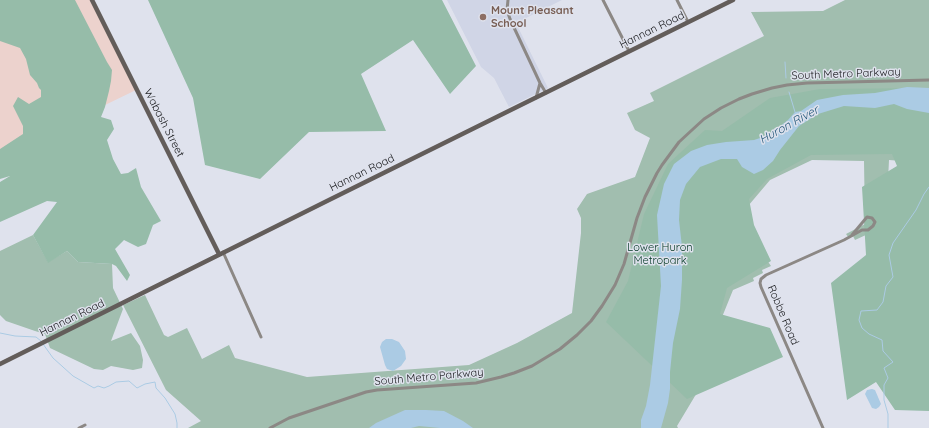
<!DOCTYPE html>
<html>
<head>
<meta charset="utf-8">
<style>
	body { margin:0 }
	canvas { display:block; background:#dfe2ed }
</style>
</head>
<body>
<canvas width="929" height="428"></canvas>
<script>
const ctx = document.querySelector('canvas').getContext('2d');
ctx.lineJoin = 'round';
function fillPath(path, color) {
  ctx.fillStyle = color;
  ctx.fill(path, 'evenodd');
}
function toPath(rows) {
  const path = new Path2D();
  for (const r of rows) {
    path.moveTo(r[0], r[1]);
    for (let i = 2; i < r.length; i += 2) path.lineTo(r[i], r[i + 1]);
  }
  return path;
}
function stroke(path, color, width, dash) {
  ctx.strokeStyle = color;
  ctx.lineWidth = width;
  ctx.lineCap = dash ? 'butt' : 'round';
  ctx.setLineDash(dash || []);
  ctx.stroke(path);
}
function write(font, color, halo, rows, align = 'center') {
  ctx.font = font + ' Quicksand,sans-serif';
  ctx.lineWidth = 3;
  ctx.setLineDash([]);
  ctx.textBaseline = 'middle';
  ctx.strokeStyle = halo;
  ctx.fillStyle = color;
  for (const [text, x, y, turn = 0] of rows) {
    ctx.save();
    ctx.translate(x, y);
    ctx.rotate((+turn || 0) * Math.PI / 180);
    ctx.textAlign = isNaN(turn) ? turn : align;
    if (halo) ctx.strokeText(text, 0, 0);
    ctx.fillText(text, 0, 0);
    ctx.restore();
  }
}
const industrial = toPath([
	[0,0,90,0,136,90,0,156]
]);
const built = toPath([
	[447,0,562,0,516,23,548,88,509,107,494,78,481,67]
]);
const green = toPath([
	[845,0,929,0,929,163,889,160,886,222,868,234,855,240,853,236,849,238,846,234,865,224,864,161,812,160,770,180,743,212,747,231,771,266,762,270,763,273,753,278,754,281,733,290,703,364,698,391,677,426,678,428,188,428,201,421,166,390,123,305,145,295,164,335,168,337,187,328,202,359,229,345,235,358,307,377,469,365,517,343,572,313,581,233,581,218,577,209,587,194,635,177,650,138,635,130,627,113,654,101,650,93,764,36,751,12,823,11],
	[33,235,48,262,67,251,78,262,112,264,113,288,123,309,111,341,131,333,140,346,143,360,142,368,133,370,111,366,103,370,94,369,50,348,45,334,35,331,6,321,0,315,0,251]
]);
const forest = toPath([
	[0,0,75,0,107,62,112,70,111,81,109,91,105,107,101,117,111,120,114,129,107,140,113,159,121,174,128,173,136,168,141,187,161,221,153,225,146,244,138,247,124,240,115,249,130,275,127,281,116,266,112,264,78,262,67,251,48,263,33,235,57,202,47,201,0,222,0,182,10,176,0,179,0,149,23,134,23,126,13,106,18,97,29,104,41,97,41,90,39,88,37,83,30,75,26,59,20,48,0,41],
	[148,0,442,0,476,66,450,94,413,40,361,74,386,131,309,132,260,179,205,165,193,98],
	[929,88,929,411,895,410,876,382,847,400,831,283,866,255,862,187,897,166,892,154,811,155,767,179,749,199,754,225,771,261,727,288,720,314,770,328,783,357,687,399,606,322,628,281,644,214,668,164,705,130,722,131,770,98,820,89]
]);
const water = toPath([
	[907,87,929,88,929,113,907,109,894,104,875,108,844,106,818,114,799,126,780,150,773,161,763,170,754,174,742,167,737,159,721,159,700,167,686,184,680,200,679,220,682,247,682,280,680,309,673,343,670,372,670,389,668,403,661,428,641,428,641,420,646,406,650,385,661,286,657,215,664,184,674,164,691,151,707,145,726,142,754,140,769,135,788,120,795,112,801,111,817,100,843,95,875,93],
	[386,339,392,339,399,342,405,351,406,359,401,366,393,371,387,369,385,365,380,347,382,342],
	[872,389,875,390,881,404,879,407,876,409,872,408,865,394,867,390],
	[405,410,426,410,444,411,463,421,473,428,440,428,419,426,411,428,369,428,376,423]
]);
const stream = toPath([
	[785,62,786,78],
	[789,92,795,112],
	[0,333,15,336,36,337,41,341],
	[43,344,53,358,73,376,94,388,98,386,104,388,109,386,116,382,129,381,137,388,145,384,155,382,156,388,165,398,175,414,177,423,177,428],
	[888,428,888,414,884,400,884,385,888,378,884,368,893,362,883,351,882,340,869,334,862,328,859,320,861,311,877,310,883,302,886,286,893,277,889,255,893,243,916,210,924,194,929,187]
]);
const street = toPath([
	[508,0,507,10,510,19,540,83,546,93],
	[603,0,629,51],
	[677,0,688,22],
	[536,98,540,83],
	[223,252,261,337],
	[79,428,85,425],
	[270,428,289,418,366,392,377,390,476,383,501,377,514,373,532,366,560,349,577,335,591,321,602,306,615,285,624,264,637,218,645,197,657,173,662,165,679,142,692,130,704,119,721,108,739,99,752,94,772,88,787,85,807,83,929,80],
	[823,428,761,287,760,283,761,279,766,275,844,240,862,230,868,230,873,226,875,222,872,218,867,217,852,235]
]);
const secondary = toPath([
	[92,0,219,254],
	[0,364,331,199,733,0]
]);
const markers = [
	[483,17,4,"#8d6e63"]
];
const educationNames = [
	["Mount Pleasant",491,11],
	["School",491,24]
];
const streetNames = [
	["Hannan Road",652,30,-26],
	["South Metro Parkway",846,74,-2],
	["Wabash Street",164,123,63],
	["Hannan Road",362,173,-26],
	["Robbe Road",783,315,67],
	["Hannan Road",72,318,-26],
	["South Metro Parkway",429,377,-5]
];
const parkNames = [
	["Lower Huron",660,248],
	["Metropark",660,261]
];
const waterNames = [
	["Huron River",789,125,-29]
];
fillPath(industrial, '#ecd2cd');
fillPath(built, '#d0d5e6');
fillPath(green, '#a1beaf');
fillPath(forest, '#96bca9');
fillPath(water, '#abcbe4');
stroke(stream, '#abcbe4', 1);
stroke(street, '#8c8885', 3);
stroke(secondary, '#635d5a', 4.5);
for (const [x, y, r, color] of markers) {
  const dot = new Path2D();
  dot.arc(x, y, r, 0, 2 * Math.PI);
  ctx.fillStyle = color;
  ctx.fill(dot);
  stroke(dot, '#dfe2ed', 1.5);
}
write('bold 11px', '#785e54', '#dfe2ed', educationNames, 'left');
write('11px', '#16171a', '#dfe2ed', streetNames);
write('11px', '#023724', '#dfe2ed', parkNames);
write('italic 12px', '#25597b', '#dfe2ed', waterNames);
</script>
</body>
</html>
